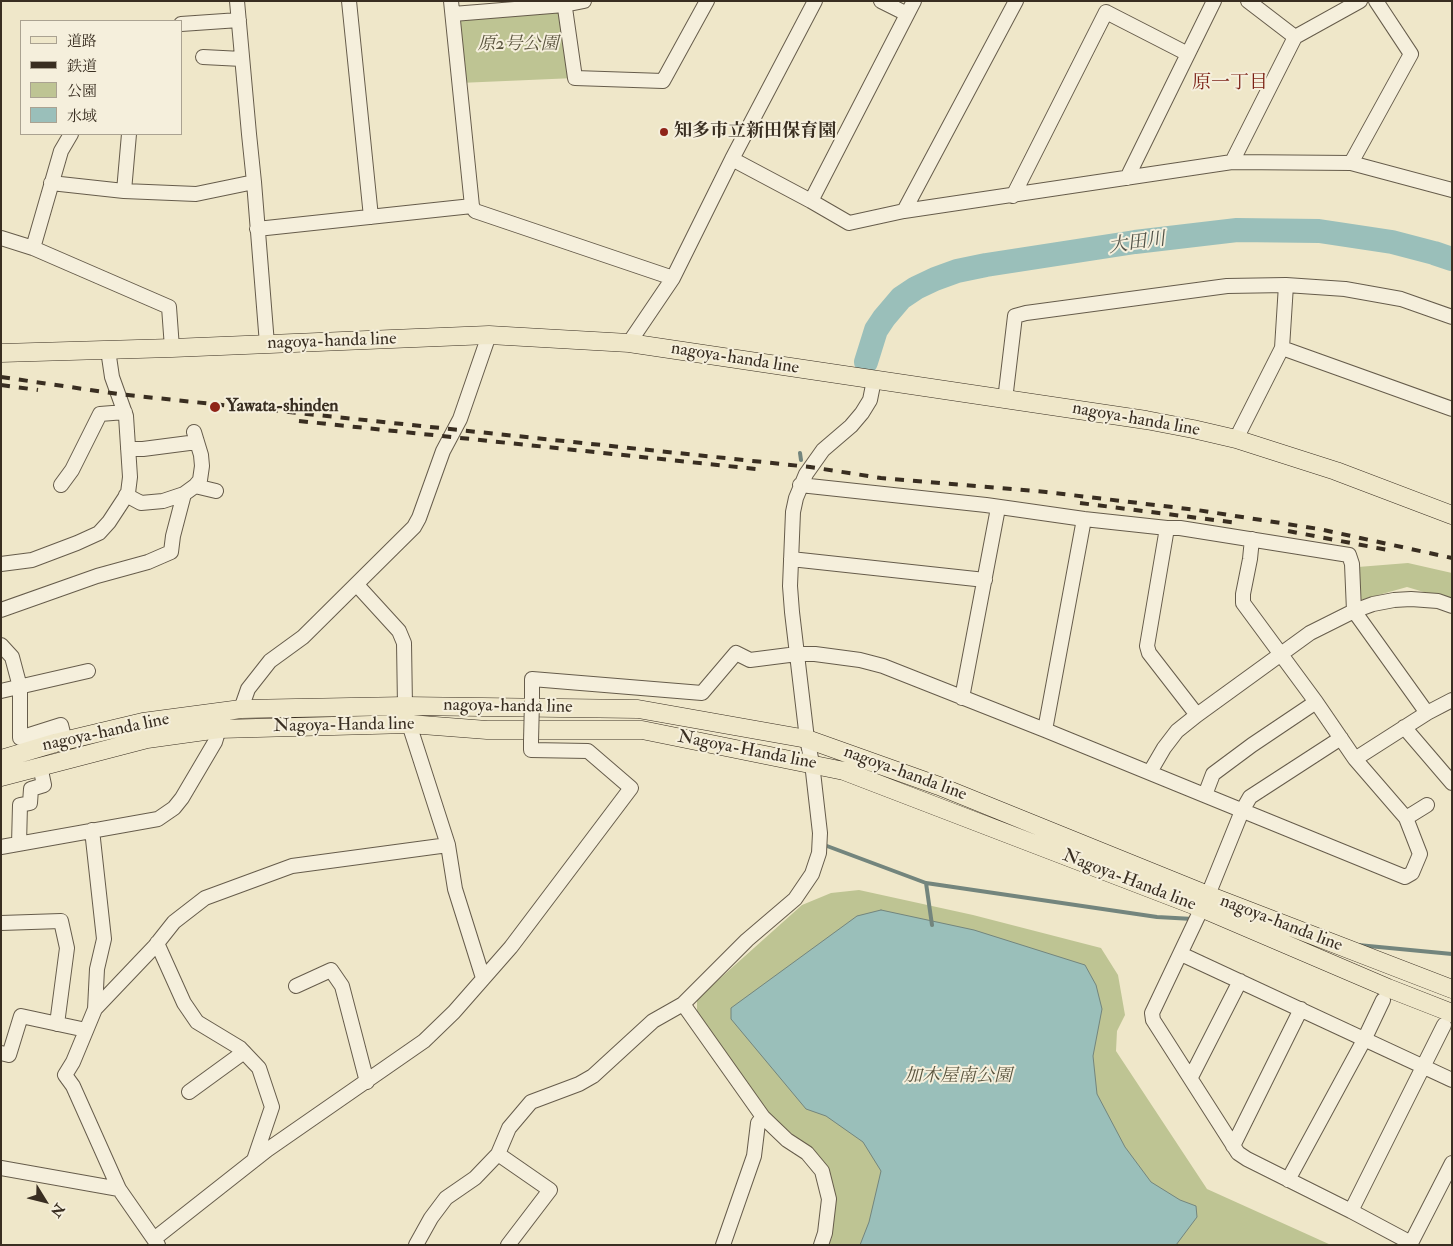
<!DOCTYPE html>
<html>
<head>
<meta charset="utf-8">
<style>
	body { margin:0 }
	#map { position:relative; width:1453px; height:1246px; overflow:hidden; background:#efe7c9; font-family:"IM FELL Double Pica","Noto Serif JP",serif }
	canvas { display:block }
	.frame { position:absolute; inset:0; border:2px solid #392e21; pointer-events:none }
	.legend { position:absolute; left:20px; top:20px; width:162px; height:115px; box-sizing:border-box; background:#f5efdc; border:1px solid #aaa291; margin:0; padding:6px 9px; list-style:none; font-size:15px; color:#392e21 }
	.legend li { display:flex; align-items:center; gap:10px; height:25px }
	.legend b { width:25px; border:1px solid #aaa291 }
	.north { position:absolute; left:20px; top:1176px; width:50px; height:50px; -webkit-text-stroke:4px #f5efdc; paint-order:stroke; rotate:126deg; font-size:14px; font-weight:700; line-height:20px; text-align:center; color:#392e21 }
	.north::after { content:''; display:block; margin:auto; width:18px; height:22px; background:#392e21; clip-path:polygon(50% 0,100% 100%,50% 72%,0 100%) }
</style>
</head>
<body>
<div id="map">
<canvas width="1453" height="1246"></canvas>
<div class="frame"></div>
<ul class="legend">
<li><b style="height:6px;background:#efe7c9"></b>道路</li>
<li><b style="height:6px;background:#392e21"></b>鉄道</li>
<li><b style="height:14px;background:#bec493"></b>公園</li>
<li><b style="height:14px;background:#9abfba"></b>水域</li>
</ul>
<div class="north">N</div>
</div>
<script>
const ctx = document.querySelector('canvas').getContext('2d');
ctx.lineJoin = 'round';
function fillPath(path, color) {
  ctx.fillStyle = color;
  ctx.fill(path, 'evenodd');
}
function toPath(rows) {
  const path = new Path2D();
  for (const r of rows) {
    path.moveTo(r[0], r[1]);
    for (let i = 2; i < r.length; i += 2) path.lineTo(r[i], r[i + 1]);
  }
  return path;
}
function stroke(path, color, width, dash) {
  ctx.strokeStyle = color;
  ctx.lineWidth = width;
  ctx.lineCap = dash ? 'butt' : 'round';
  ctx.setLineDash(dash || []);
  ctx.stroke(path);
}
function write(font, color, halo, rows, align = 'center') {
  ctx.font = font + ' "IM FELL Double Pica","Noto Serif JP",serif';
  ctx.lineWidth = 4;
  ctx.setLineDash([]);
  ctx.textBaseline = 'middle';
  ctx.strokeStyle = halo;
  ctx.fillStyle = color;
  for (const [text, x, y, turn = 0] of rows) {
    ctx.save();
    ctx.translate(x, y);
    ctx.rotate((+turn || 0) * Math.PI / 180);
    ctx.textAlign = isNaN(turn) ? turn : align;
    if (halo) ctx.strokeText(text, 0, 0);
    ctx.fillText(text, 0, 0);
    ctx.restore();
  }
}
const green = toPath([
	[564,5,575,78,459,83,453,14],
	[1408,563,1452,573,1451,600,1407,587,1357,601,1358,567],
	[859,890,973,915,1101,948,1118,975,1125,1015,1117,1031,1116,1051,1207,1189,1331,1245,829,1245,832,1237,835,1202,818,1156,770,1115,697,1015,697,999,802,905,831,893]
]);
const water = toPath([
	[881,910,974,930,1085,965,1096,985,1102,1009,1093,1056,1097,1094,1125,1147,1151,1182,1180,1200,1196,1206,1197,1217,1176,1245,860,1245,869,1222,881,1171,863,1142,826,1116,806,1109,731,1019,731,1008,857,916,881,910]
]);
const stream = toPath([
	[864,367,866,362],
	[800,453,801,460],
	[827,846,926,883,1157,917,1193,919],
	[926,883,932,925],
	[1358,945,1452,954]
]);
const river = toPath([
	[866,362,876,330,884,318,901,298,916,288,935,279,957,271,986,265,1135,242,1237,230,1319,231,1392,242,1434,253,1452,259]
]);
const minor = toPath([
	[237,1,249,134,254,182,267,344],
	[349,1,371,217],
	[451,1,472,206,475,211,673,278],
	[564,1,575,78,663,81,707,1],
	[881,1,907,14],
	[1248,1,1295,37],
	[453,14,564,5,584,1],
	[181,24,239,20],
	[203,57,242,59],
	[732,159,811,201,849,223,904,211,1232,162,1351,163,1452,190],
	[1232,162,1295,37,1360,1],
	[1351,163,1411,54,1376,1],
	[1127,178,1214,1],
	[51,183,124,191,196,194,254,182],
	[124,191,129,134],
	[1013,196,1106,12,1188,54],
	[811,201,914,1],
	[904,211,1016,1],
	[257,229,472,206],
	[1,238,33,248,169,307,172,348],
	[33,248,61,151,71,134],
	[629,343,673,278,732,159,815,1],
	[1282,348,1452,409],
	[1005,400,1015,316,1026,313,1227,286,1286,285,1345,289,1401,299,1452,317],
	[194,432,201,455,202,466,200,480,195,486],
	[1236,439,1282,348,1286,285],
	[128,449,143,449,197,442],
	[61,485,72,470,100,414,125,412],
	[800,485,986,505,1084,519,1167,528,1180,528,1349,555,1352,564,1354,611,1427,713,1355,759],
	[126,495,141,503,163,501,184,494],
	[1167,528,1147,646,1149,653,1197,715],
	[791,559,985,580],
	[1,564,32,560,77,543,99,533,109,522,128,493,130,477,126,416,112,377,108,350],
	[357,585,399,631,404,643,405,706,409,724,448,845,455,889,483,978],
	[1,610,97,576,148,562,171,552,173,536,184,494,195,486,216,491],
	[1,645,12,657,20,687,20,738,61,725,65,741],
	[1,691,88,671],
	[962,698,998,508],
	[532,701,532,679,702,693,736,653,750,660,797,654,815,654,860,660,883,666,1045,730,1405,877,1412,873,1420,854,1406,818,1355,759,1316,702,1243,603,1243,594,1250,559,1252,539],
	[241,709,248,689,270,661,303,637,414,527,419,518,443,451,460,419,489,335],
	[1427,713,1452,700],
	[1404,727,1452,783],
	[1045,730,1084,519],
	[1341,738,1250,797,1242,811,1208,895,1152,1013,1153,1020,1238,1153,1247,1159,1351,1211,1411,1243],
	[1150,772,1164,748,1177,731,1197,715,1310,633,1354,611,1373,604,1394,600,1411,599,1438,601,1452,606],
	[1205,795,1213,774,1252,745,1316,702],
	[1406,818,1427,805],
	[92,830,104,939,97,969,95,1009,73,1062,65,1075,73,1086,119,1189,158,1245],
	[19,844,20,805,30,803,31,789,44,785,40,766],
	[1,847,158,819,174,808,182,798,215,742,219,729],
	[1,923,61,921,67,948,57,1024],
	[157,943,184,1003,197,1022,240,1048,259,1068,272,1107,254,1160],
	[1181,954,1452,1080],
	[296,986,331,970,342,986,367,1082],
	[683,1004,763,1117,787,1140,807,1153,822,1171,829,1199,825,1233,821,1245],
	[95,1009,155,946,174,922,205,898,292,866,448,845],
	[1,1053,9,1055,21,1016,86,1030],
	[1191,1077,1240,981],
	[189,1092,244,1052],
	[1233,1146,1301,1009],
	[498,1154,550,1190,508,1245],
	[1,1168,119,1189],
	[1288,1180,1364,1040,1383,1000],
	[1351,1211,1444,1025],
	[154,1239,267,1150,424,1041,454,1012,511,947,631,788,588,751,531,750,531,741],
	[416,1245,431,1218,446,1198,475,1178,498,1154,509,1128,531,1102,579,1084,593,1076,653,1021,683,1004,747,940,795,899,812,874,819,853,820,833,812,763,807,739,792,612,790,586,793,512,796,498,806,474,823,450,851,426,862,413,870,400,874,380],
	[723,1245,754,1156,758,1123,763,1117],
	[1410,1245,1452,1163]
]);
const major = toPath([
	[1,353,172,348,489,335,629,343,1146,420,1193,429,1236,439,1336,471,1452,515],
	[1,759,55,743,143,722,241,709,405,706,638,709,807,739,939,786,1208,895,1452,989],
	[1,777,147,739,219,729,409,724,487,730,642,730,844,771,1201,908,1388,988,1452,1013]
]);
const rail = toPath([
	[1,377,118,394,810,467,881,478,1046,492,1197,510,1319,529,1452,558],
	[1,385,38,390],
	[299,421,756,469],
	[1080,503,1238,523],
	[1288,531,1393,551]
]);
const minorBridge = toPath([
	[531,741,532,701]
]);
const markers = [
	[664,132,5,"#8f2418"],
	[215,407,6,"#8f2418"]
];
const parkNames = [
	["原2号公園",518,45],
	["加木屋南公園",958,1077]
];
const poiNames = [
	["知多市立新田保育園",674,132],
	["Yawata-shinden",226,407]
];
const streetNames = [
	["nagoya-handa line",332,342,-2],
	["nagoya-handa line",735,359,9],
	["nagoya-handa line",1136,420,10],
	["nagoya-handa line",508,707,1],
	["Nagoya-Handa line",344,726,-1],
	["nagoya-handa line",106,733,-12],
	["Nagoya-Handa line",747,751,11],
	["nagoya-handa line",905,774,20],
	["Nagoya-Handa line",1129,881,21],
	["nagoya-handa line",1281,924,21]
];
const neighbourhoodNames = [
	["原一丁目",1230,84]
];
const waterNames = [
	["大田川",1137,244,-8]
];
fillPath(green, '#bec493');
fillPath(water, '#9abfba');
stroke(water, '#73857d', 1);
stroke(stream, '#73857d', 4);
stroke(river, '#9abfba', 24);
stroke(minor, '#665c4b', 16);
stroke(major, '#392e21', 19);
stroke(minor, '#f5efdc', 14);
stroke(major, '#efe7c9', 18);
stroke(rail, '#392e21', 4, [9, 9]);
stroke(minorBridge, '#665c4b', 16, []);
stroke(minorBridge, '#f5efdc', 14);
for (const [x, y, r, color] of markers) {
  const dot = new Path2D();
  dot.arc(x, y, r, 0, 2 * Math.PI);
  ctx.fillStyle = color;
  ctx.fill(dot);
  stroke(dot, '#f5efdc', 2);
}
write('italic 18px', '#5a543e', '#f5efdc', parkNames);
write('bold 18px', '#392e21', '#f5efdc', poiNames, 'left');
write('18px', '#392e21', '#f5efdc', streetNames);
write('19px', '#7a1f14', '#f5efdc', neighbourhoodNames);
write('italic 19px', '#515247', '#f5efdc', waterNames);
</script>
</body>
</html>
